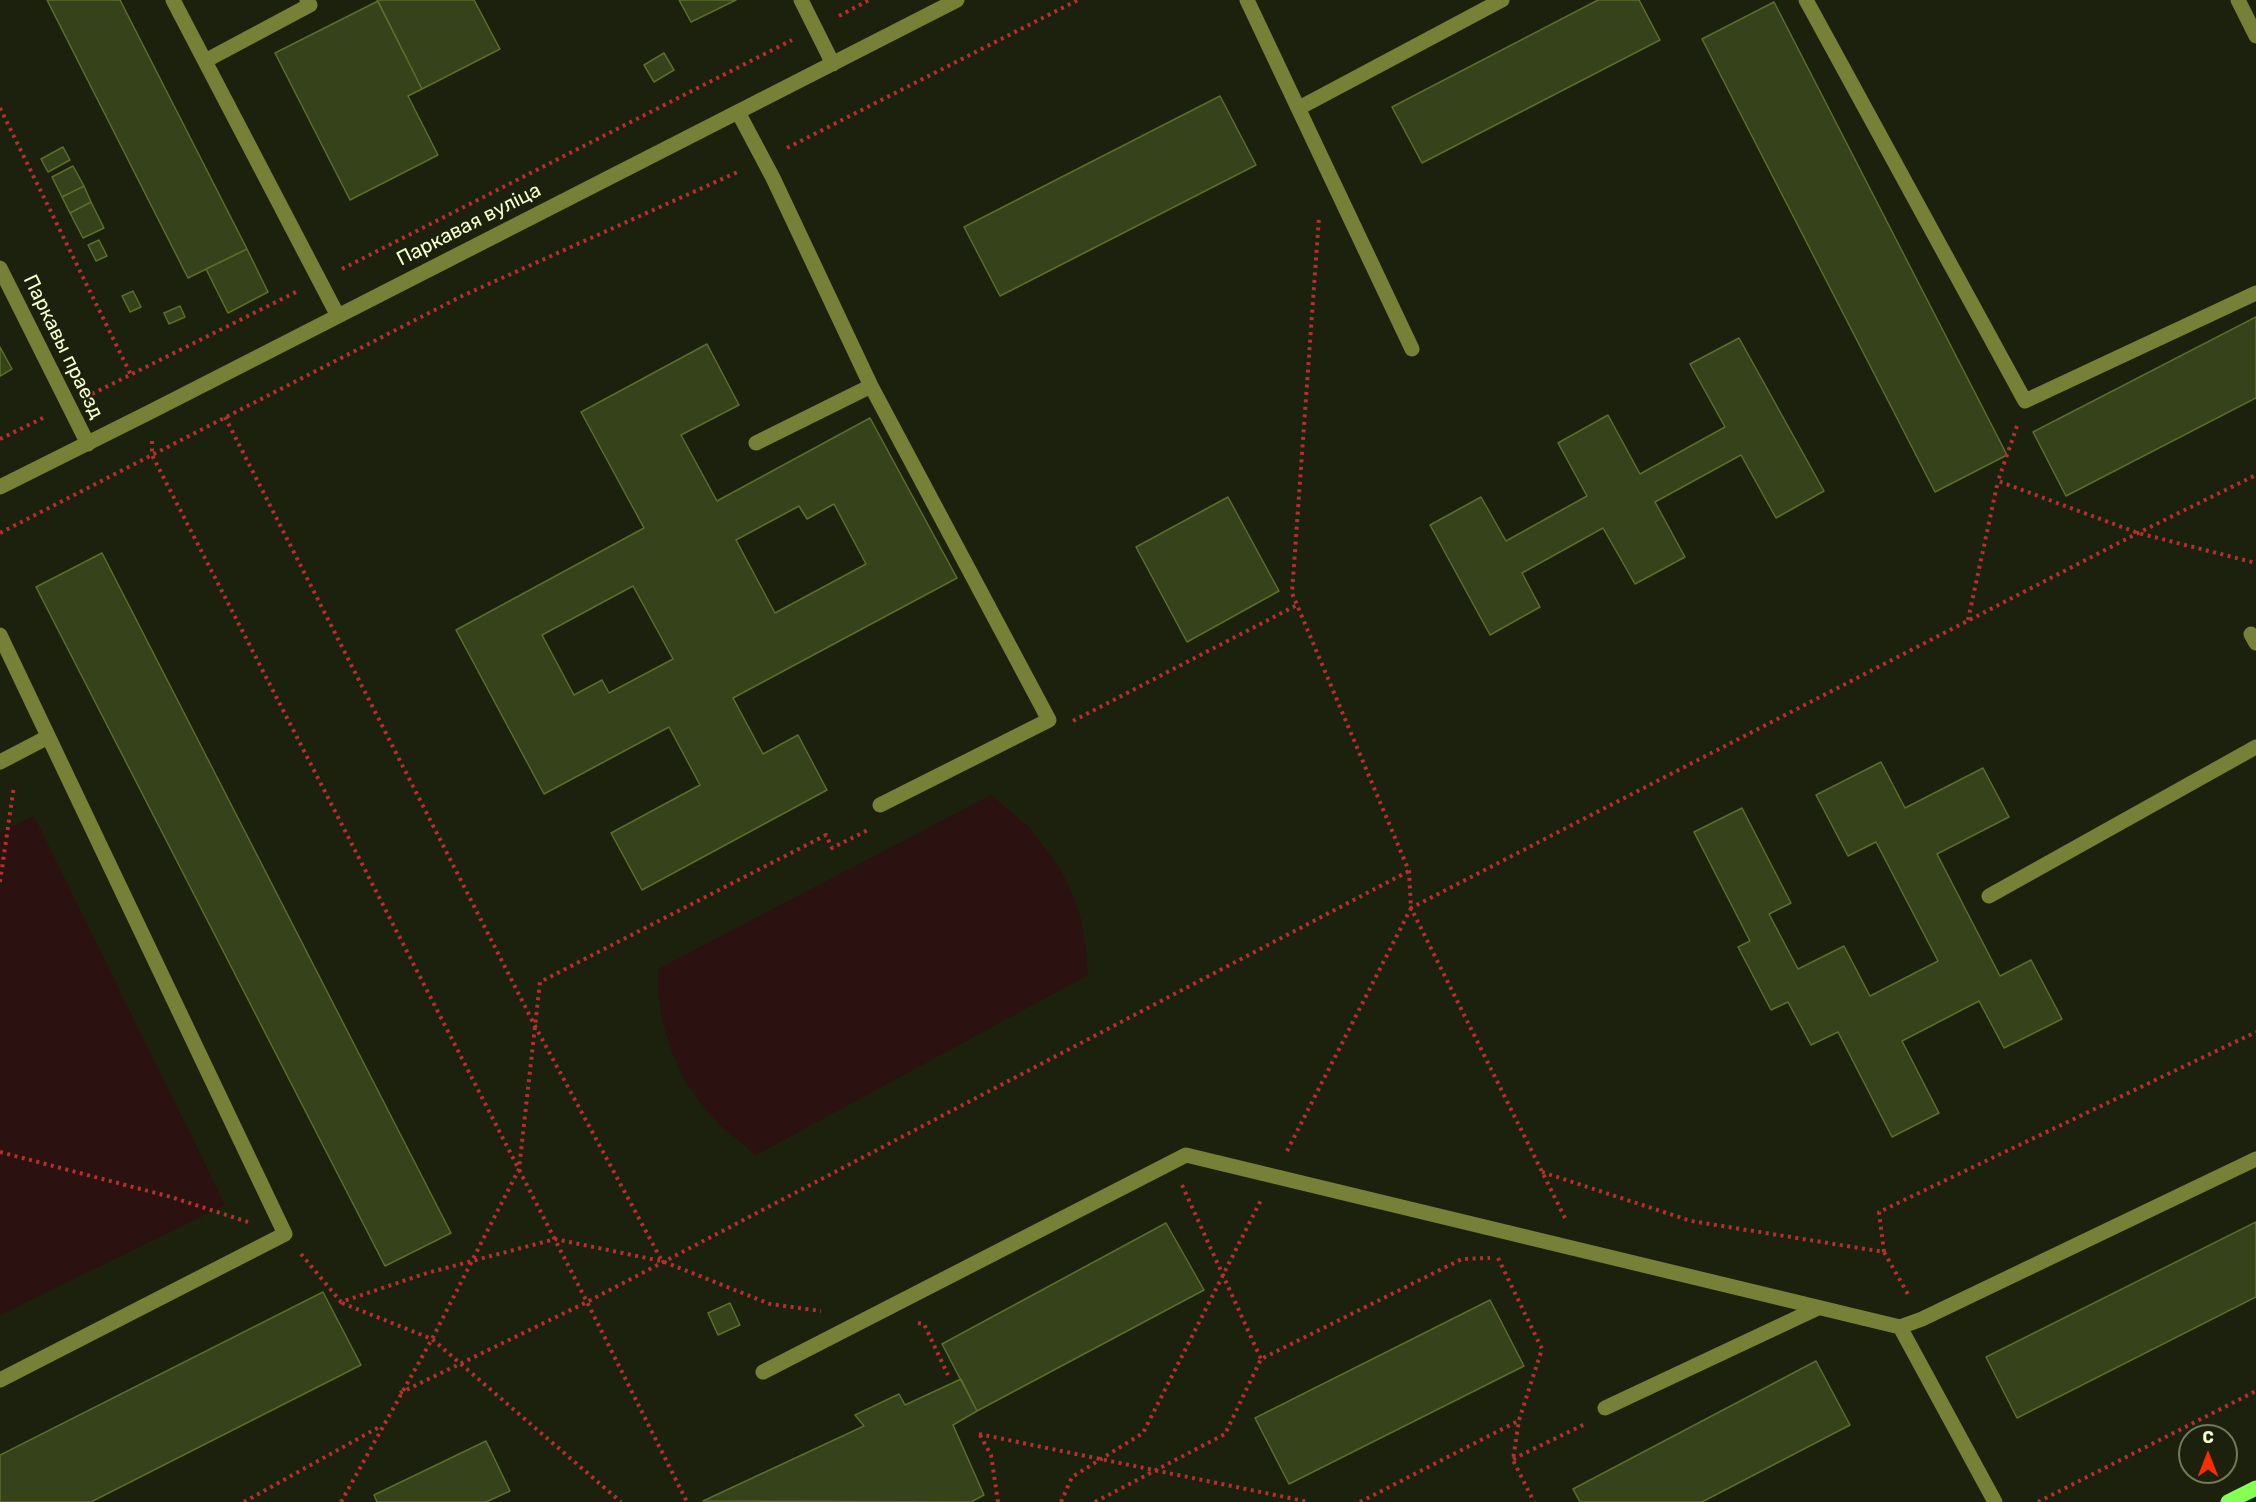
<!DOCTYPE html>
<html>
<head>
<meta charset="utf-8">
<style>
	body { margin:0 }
	#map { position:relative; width:2256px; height:1502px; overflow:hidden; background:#1c210d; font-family:Rubik,sans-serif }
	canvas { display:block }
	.north { position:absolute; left:2178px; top:1424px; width:60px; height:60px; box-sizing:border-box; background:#1c210d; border:2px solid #737a5a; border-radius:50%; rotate:0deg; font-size:16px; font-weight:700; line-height:24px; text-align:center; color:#f5ffcd }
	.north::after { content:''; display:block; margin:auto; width:21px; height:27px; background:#f82e00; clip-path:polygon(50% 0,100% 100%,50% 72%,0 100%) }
</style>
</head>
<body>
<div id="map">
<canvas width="2256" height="1502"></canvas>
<div class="north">С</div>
</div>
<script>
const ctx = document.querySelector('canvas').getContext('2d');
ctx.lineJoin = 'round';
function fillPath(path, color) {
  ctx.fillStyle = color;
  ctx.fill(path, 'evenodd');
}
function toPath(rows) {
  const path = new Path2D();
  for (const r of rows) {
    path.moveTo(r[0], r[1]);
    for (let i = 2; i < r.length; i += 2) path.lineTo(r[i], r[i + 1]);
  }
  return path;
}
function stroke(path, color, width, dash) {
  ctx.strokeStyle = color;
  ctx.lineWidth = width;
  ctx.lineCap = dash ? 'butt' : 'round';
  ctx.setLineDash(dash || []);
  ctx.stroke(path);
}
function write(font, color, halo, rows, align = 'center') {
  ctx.font = font + ' Rubik,sans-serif';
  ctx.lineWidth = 4.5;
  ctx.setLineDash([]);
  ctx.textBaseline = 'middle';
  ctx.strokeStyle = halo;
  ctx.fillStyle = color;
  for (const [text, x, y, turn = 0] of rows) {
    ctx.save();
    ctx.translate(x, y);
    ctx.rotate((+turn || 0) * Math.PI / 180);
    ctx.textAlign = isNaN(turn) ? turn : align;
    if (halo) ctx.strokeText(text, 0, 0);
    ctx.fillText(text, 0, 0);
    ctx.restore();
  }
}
const green = toPath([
	[991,795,1030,828,1060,868,1071,891,1081,919,1086,948,1088,975,756,1155,723,1128,705,1109,687,1084,673,1055,662,1020,658,991,658,969],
	[34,816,225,1205,0,1315,0,832]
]);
const building = toPath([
	[47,0,120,0,247,249,188,278,47,0],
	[377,0,474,0,500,49,422,89,377,0],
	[679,0,736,0,691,22,679,0],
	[1598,0,1639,0,1660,40,1422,163,1392,107,1598,0],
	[378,1,422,89,408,96,438,155,350,200,275,53,378,1],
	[1774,2,2007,455,1935,492,1702,39,1774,2],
	[664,53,674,70,654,82,644,65,664,53],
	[1220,96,1256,165,1000,296,964,227,1220,96],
	[63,147,70,160,48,172,41,159,63,147],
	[73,166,84,186,62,197,52,177,73,166],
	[84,186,91,202,70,213,62,197,84,186],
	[91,202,104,228,83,238,70,213,91,202],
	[99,240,107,256,96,261,88,245,99,240],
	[247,249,268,292,228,313,206,269,247,249],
	[133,291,141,307,130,312,122,296,133,291],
	[180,306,185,317,169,324,164,313,180,306],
	[2256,317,2256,398,2066,496,2033,432,2256,317],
	[1739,338,1824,491,1776,518,1741,455,1655,502,1685,557,1635,584,1603,528,1522,573,1540,607,1490,635,1430,525,1481,497,1506,541,1587,496,1558,443,1608,415,1640,474,1725,427,1690,364,1739,338],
	[707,344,739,405,681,435,717,501,870,418,957,578,733,698,763,754,798,735,827,790,642,890,611,833,700,785,669,727,544,794,456,630,644,528,581,412,707,344],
	[834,504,866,564,775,613,736,540,799,506,807,519,834,504],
	[633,586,673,659,609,693,602,680,574,695,542,635,633,586],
	[0,347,12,369,0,376,0,347],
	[1228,497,1279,591,1187,642,1136,547,1228,497],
	[102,553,451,1233,385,1266,36,587,102,553],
	[1881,762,1905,808,1983,768,2009,817,1937,854,2000,976,2031,960,2062,1019,2004,1048,1979,1001,1902,1041,1939,1113,1892,1137,1838,1032,1811,1045,1788,1002,1771,1010,1738,947,1750,941,1694,832,1742,808,1791,903,1769,914,1798,969,1844,946,1870,996,1938,961,1876,842,1848,856,1816,795,1881,762],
	[2256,1222,2256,1297,2017,1418,1986,1357,2256,1222],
	[1166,1223,1204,1290,977,1411,942,1344,1166,1223],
	[323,1292,361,1365,91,1502,0,1502,0,1455,323,1292],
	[1490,1300,1524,1366,1289,1484,1255,1418,1490,1300],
	[730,1303,740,1325,718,1335,708,1313,730,1303],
	[1816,1361,1850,1425,1702,1502,1580,1502,1573,1489,1816,1361],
	[961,1379,977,1411,953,1425,984,1495,971,1502,703,1501,864,1426,855,1415,899,1394,905,1405,961,1379],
	[486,1441,510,1491,486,1502,377,1502,374,1495,486,1441]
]);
const path = toPath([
	[839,16,869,0],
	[0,108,131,375],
	[787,148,1078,0],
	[342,269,792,40],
	[92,394,298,291],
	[225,417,535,1026,662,1261,770,1304,821,1311],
	[2017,426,1998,481,2138,533,2256,563],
	[0,439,45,417],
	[152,441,152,455,587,1302,687,1502],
	[0,533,462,296,740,171],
	[1968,620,1998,481],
	[1073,721,1297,605],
	[0,882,14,786],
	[1287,1151,1411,908,1409,871,1292,593,1319,217],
	[0,1152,171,1197,248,1222],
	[1542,1172,1691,1221,1884,1252,1909,1296],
	[1182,1185,1261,1359],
	[1565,1218,1411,908,2138,533,2256,475],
	[1884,1252,1879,1212,2256,1032],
	[301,1254,341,1302,427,1273,555,1239,661,1261],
	[1498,1258,1542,1349,1519,1420,1513,1460,1534,1502],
	[342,1303,432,1339,621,1502],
	[918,1323,924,1324,948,1375],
	[400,1393,587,1302,1409,871],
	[979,1434,1309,1502],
	[980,1435,991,1455,998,1502],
	[1513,1459,1585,1424],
	[244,1502,381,1426],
	[341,1502,432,1339,519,1169,540,982,826,835,832,848,870,829],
	[1061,1502,1072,1477,1143,1433,1261,1200],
	[1095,1502,1225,1434,1261,1359,1462,1259,1490,1258],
	[1360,1502,1518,1421],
	[2038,1502,2256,1391]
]);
const minor = toPath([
	[173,0,338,316],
	[801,0,833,64],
	[1247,0,1412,349],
	[1806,0,2025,401,2256,293],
	[2238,0,2256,36],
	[205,61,310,5,307,0],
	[1299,108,1502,0],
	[738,112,773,178,871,386,1049,720,880,805],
	[0,268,88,444],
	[756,443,871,386],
	[0,487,152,411,957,0],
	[2251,634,2256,643],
	[0,635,285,1234,0,1380],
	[0,762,48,737],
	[1989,896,2256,747],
	[1900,1327,1995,1502],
	[763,1372,1186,1155,1900,1327,1922,1319,2256,1159],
	[1605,1408,1818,1308]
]);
const major = toPath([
	[2228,1502,2256,1488]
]);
const streetNames = [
	["Паркавая вуліца",469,225,-27],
	["Паркавы праезд",63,347,64]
];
fillPath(green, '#2b1110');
fillPath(building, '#364219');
stroke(building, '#5b6e2b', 1.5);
stroke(path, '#b3302d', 4, [3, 4.5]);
stroke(minor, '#778037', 15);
stroke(major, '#85ff54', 15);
write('20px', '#f5ffcd', '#1c210d', streetNames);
</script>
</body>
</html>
